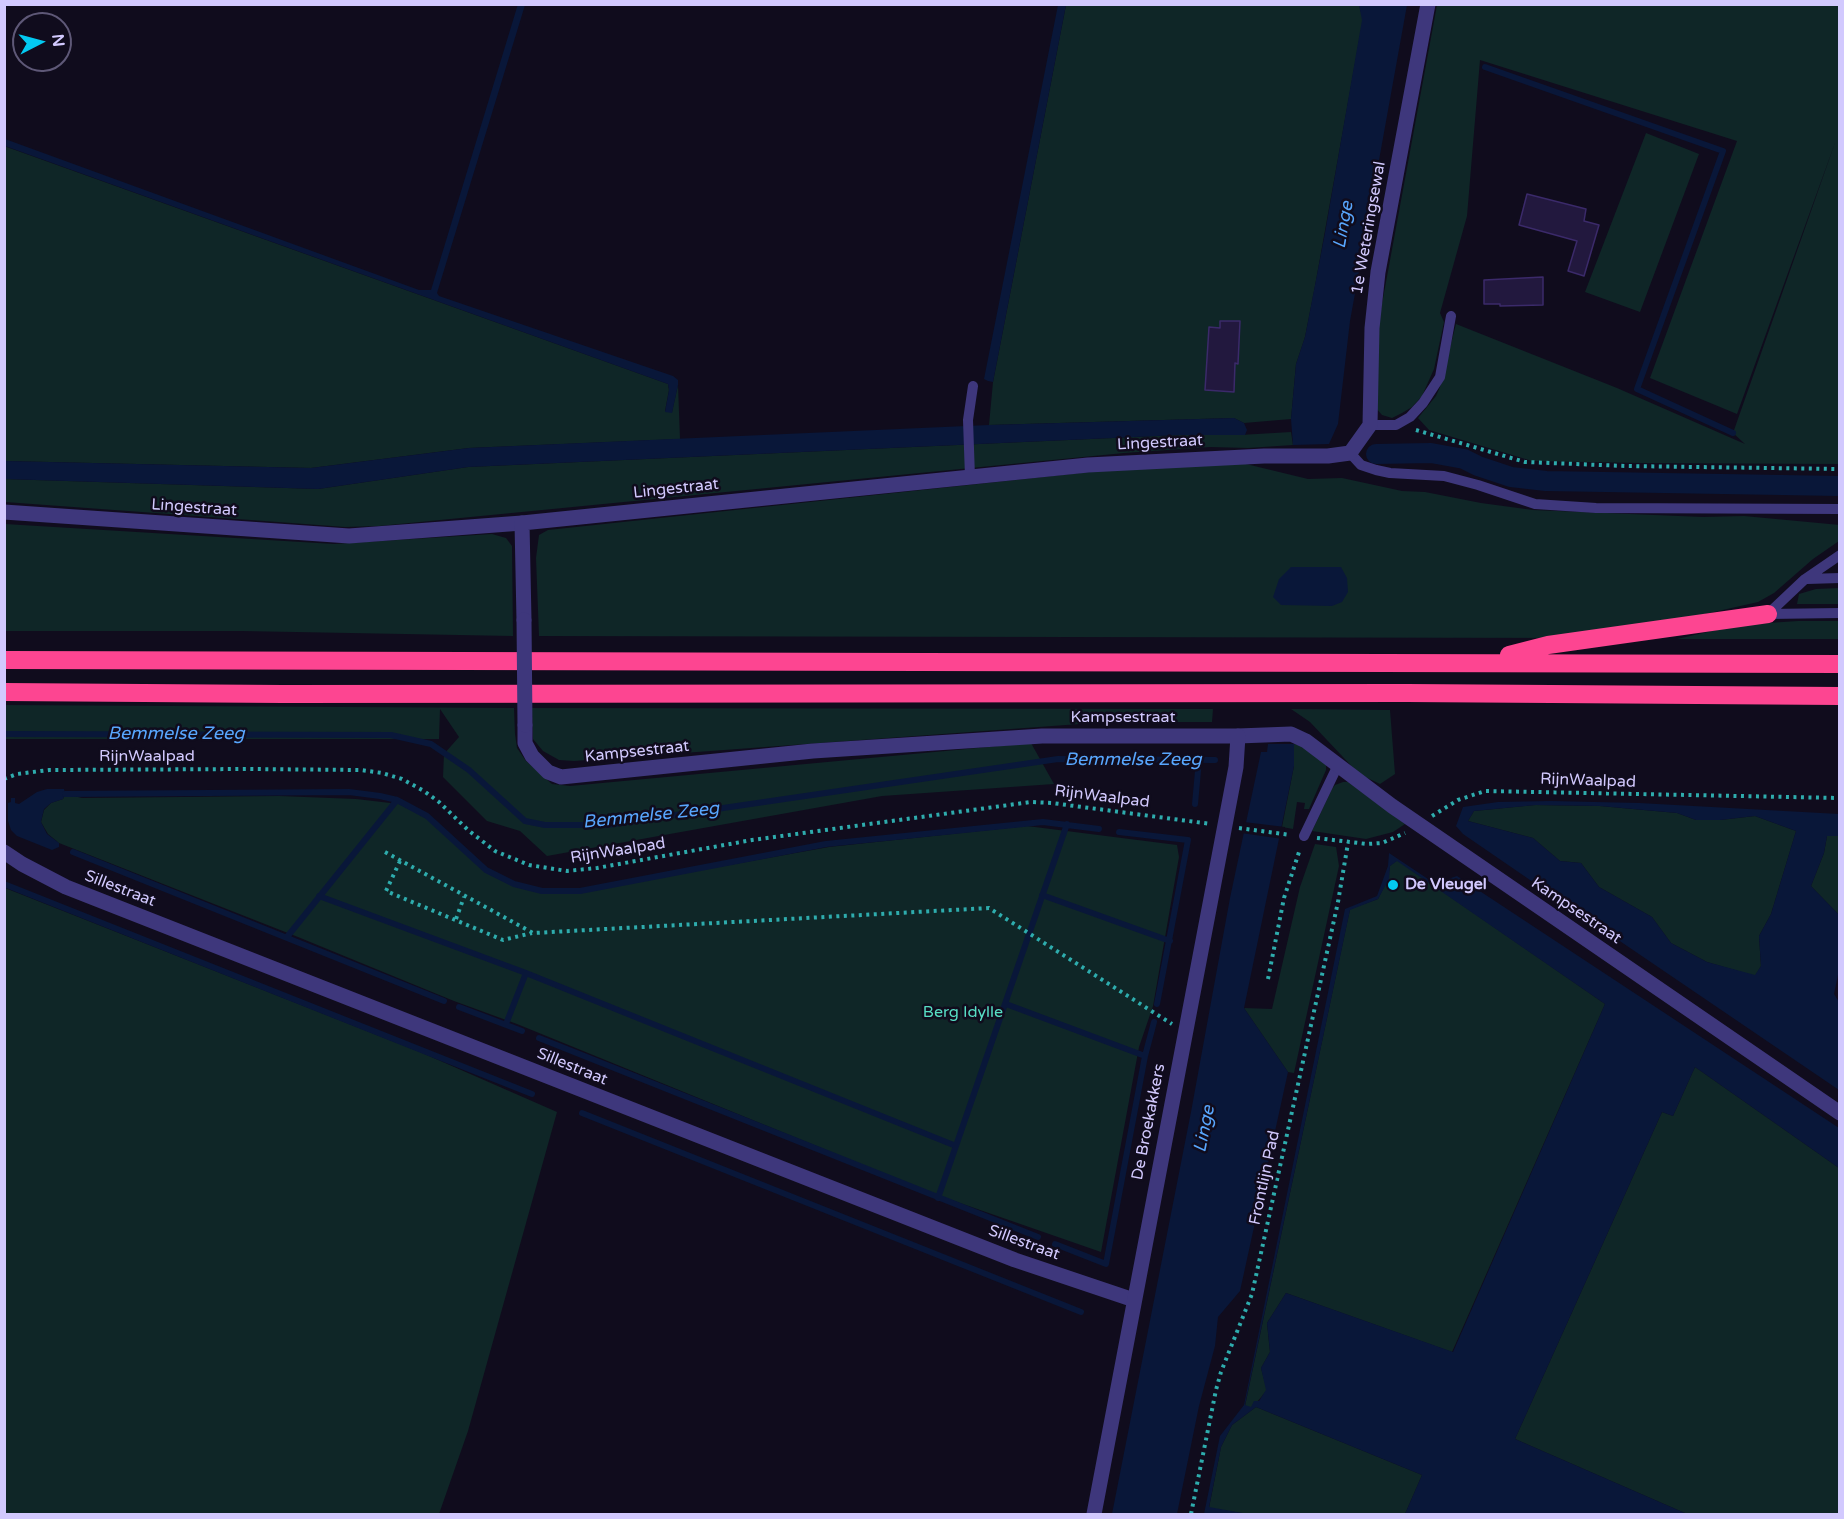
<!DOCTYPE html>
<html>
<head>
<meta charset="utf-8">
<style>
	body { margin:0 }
	#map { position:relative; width:1844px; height:1519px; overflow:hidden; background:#100c1d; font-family:"Varela Round",sans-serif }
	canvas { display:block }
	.frame { position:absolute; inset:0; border:6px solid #d2c9fe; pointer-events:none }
	.north { position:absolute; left:12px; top:12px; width:60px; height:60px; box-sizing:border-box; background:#100c1d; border:2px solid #5e5877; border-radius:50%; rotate:84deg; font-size:16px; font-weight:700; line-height:24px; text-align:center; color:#d2c9fe }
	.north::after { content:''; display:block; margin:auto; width:21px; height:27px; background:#03c9f1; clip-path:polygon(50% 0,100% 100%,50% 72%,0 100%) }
</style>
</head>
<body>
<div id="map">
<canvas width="1844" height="1519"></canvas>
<div class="frame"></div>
<div class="north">N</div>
</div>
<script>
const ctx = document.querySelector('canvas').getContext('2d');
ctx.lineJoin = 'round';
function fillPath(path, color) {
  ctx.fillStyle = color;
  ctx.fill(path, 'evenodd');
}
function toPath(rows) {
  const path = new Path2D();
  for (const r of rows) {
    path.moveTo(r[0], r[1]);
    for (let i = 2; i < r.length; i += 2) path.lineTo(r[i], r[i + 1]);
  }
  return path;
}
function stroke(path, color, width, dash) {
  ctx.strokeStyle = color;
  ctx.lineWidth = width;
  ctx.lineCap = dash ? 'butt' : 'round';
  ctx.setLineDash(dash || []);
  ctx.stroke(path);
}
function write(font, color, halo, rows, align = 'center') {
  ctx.font = font + ' "Varela Round",sans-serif';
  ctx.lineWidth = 5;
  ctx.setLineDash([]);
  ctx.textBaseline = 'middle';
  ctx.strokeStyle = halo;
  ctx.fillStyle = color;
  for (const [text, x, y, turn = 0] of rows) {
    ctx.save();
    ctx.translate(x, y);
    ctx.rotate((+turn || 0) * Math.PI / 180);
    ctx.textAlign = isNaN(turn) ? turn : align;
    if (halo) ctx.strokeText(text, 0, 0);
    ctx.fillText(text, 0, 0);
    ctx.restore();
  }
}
const green = toPath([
	[1066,5,1359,5,1363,19,1315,286,1305,337,1296,364,1291,419,1244,423,1234,418,989,425,993,382],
	[1437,5,1839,5,1839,464,1640,463,1532,461,1429,430,1418,418,1436,396,1440,387,1456,324,1617,388,1745,444,1733,433,1836,140,1737,414,1650,378,1737,141,1480,60,1467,216,1440,313,1444,322,1434,369,1422,396,1412,407,1402,413,1392,418,1382,415,1375,407,1379,320],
	[1646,133,1699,154,1640,312,1585,292],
	[4,146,668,384,669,390,665,411,672,412,678,385,680,439,469,448,311,468,5,461],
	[1291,432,1293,445,1248,448,1210,447,1124,453,379,526,345,527,278,522,5,502,4,479,318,489,468,467,1179,435,1240,435],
	[1242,463,1308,479,1342,478,1402,491,1425,492,1481,503,1533,510,1703,517,1744,516,1840,525,1839,541,1813,559,1774,593,1758,602,1630,631,1582,638,539,636,536,558,539,535,548,530,1109,470],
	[5,524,334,544,492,534,506,538,512,546,513,636,241,631,5,631],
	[1839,588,1839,604,1797,604,1799,594,1816,589],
	[1798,621,1839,621,1839,639,1677,639,1738,625],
	[4,705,514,708,515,734,517,748,526,761,552,784,570,786,1031,743,1054,784,882,796,547,856,520,831,487,821,443,777,444,754,459,737,440,709,439,739,5,739],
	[532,708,1213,709,1212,722,1107,722,574,761,559,760,543,751,533,739],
	[1291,709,1390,710,1395,774,1380,784,1359,774,1310,722],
	[1294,744,1302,745,1326,765,1326,770,1309,809,1304,809,1305,803,1297,802,1293,829,1282,827,1294,766],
	[1343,782,1348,782,1405,824,1393,832,1366,839,1312,831,1332,789,1335,785],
	[65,794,82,798,279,796,356,799,399,804,425,817,485,871,513,884,542,891,579,892,829,847,1027,826,1177,845,1179,857,1153,1006,1139,1047,1101,1252,934,1194,517,1024,454,1001,298,937,59,843,48,834,41,822,44,810,51,803,63,799],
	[1535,805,1600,806,1677,813,1696,820,1720,820,1755,816,1796,831,1771,914,1759,936,1761,966,1755,976,1707,962,1671,943,1652,917,1599,887,1581,863,1560,861,1533,838,1468,821,1474,811],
	[1827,836,1839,836,1839,915,1811,886,1824,853],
	[1315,844,1336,847,1339,866,1294,1073,1288,1072,1244,1008,1272,1009,1300,887],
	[1397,860,1605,1004,1452,1352,1286,1293,1267,1323,1270,1352,1261,1368,1267,1390,1252,1408,1245,1406,1350,909,1378,899,1388,879,1390,866],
	[5,888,420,1052,557,1112,468,1431,439,1514,5,1514],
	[1695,1067,1839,1168,1839,1514,1687,1514,1515,1439,1662,1112,1673,1116],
	[1256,1407,1422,1475,1405,1514,1248,1514,1209,1508,1221,1447,1232,1425]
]);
const water = toPath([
	[518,4,525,5,437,293,439,296,673,376,678,380,678,385,672,413,665,412,669,390,668,384,5,146,5,139,419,290,431,290],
	[1058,5,1066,5,993,382,988,381,984,379],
	[1359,5,1407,5,1350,321,1338,424,1329,444,1293,445,1291,419,1296,364,1305,337,1325,233,1362,20],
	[1234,418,1244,423,1247,430,1245,435,1179,435,468,467,318,489,5,479,5,461,311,468,469,448,989,425],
	[1291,567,1341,567,1347,578,1348,592,1342,602,1332,606,1281,605,1273,597,1279,579],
	[1268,744,1294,744,1294,766,1244,1008,1288,1072,1240,1291,1218,1317,1215,1346,1199,1406,1177,1514,1112,1514,1191,1112,1230,898,1261,752,1267,752],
	[47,789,64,789,65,794,63,799,51,803,44,809,41,822,47,834,59,843,59,847,52,850,17,836,11,830,8,821,8,803,11,802,11,798,15,798,15,803,19,804,37,792],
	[1551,801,1639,803,1839,814,1839,836,1827,836,1824,853,1811,886,1839,915,1839,970,1834,994,1839,1002,1839,1090,1530,880,1463,834,1456,826,1463,807,1498,802],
	[1536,805,1600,806,1677,813,1696,820,1720,820,1755,816,1796,831,1771,914,1759,936,1761,966,1755,975,1707,962,1671,943,1652,917,1599,887,1581,863,1560,861,1533,838,1468,821,1474,811],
	[1389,853,1443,889,1445,880,1457,876,1839,1128,1839,1168,1695,1067,1673,1116,1662,1112,1515,1439,1687,1514,1405,1514,1422,1475,1256,1407,1232,1425,1221,1447,1209,1507,1248,1514,1204,1514,1220,1436,1244,1405,1345,909,1377,896,1388,866],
	[1397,861,1605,1004,1453,1352,1286,1293,1267,1323,1270,1352,1261,1368,1266,1390,1259,1401,1254,1401,1251,1407,1245,1405,1350,910,1378,899,1389,879,1390,866]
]);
const pier = toPath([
	[1244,822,1285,827,1283,839,1241,833]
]);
const stream = toPath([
	[1485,67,1723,151,1637,389,1733,433],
	[4,734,391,735,431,744,469,770,525,821,545,825,607,825,1058,759,1215,760],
	[65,794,349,792,380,796,397,800,427,816,486,870,514,884,542,891,580,891,826,844,1043,822,1099,829],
	[1195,804,1199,760],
	[1119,832,1188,840,1157,1004],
	[73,852,444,1001],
	[4,884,532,1094],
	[1042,895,1170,941],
	[319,896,526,973,956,1146],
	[287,937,397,800],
	[1006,1004,1145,1056],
	[459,1007,522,1031],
	[506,1024,526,973],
	[539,1038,1038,1237],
	[582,1113,1081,1312],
	[938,1198,1067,824],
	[1055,1244,1106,1264,1145,1056,1154,1022]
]);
const canal = toPath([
	[1376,454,1431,453,1464,459,1478,466,1511,477,1546,481,1840,486]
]);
const building = toPath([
	[1527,194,1586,209,1584,221,1599,225,1584,276,1568,271,1577,241,1519,225,1527,194],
	[1543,277,1543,305,1500,306,1500,304,1484,304,1484,280,1543,277],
	[1220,321,1240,321,1238,364,1235,363,1234,392,1205,390,1209,327,1220,328,1220,321]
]);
const path = toPath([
	[1416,430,1525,462,1626,466,1840,469],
	[4,779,17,774,49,770,247,769,361,770,382,773,402,779,424,791,439,802,468,830,495,851,529,865,567,871,597,868,752,840,1031,802,1052,803,1211,824],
	[1432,816,1458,800,1485,791,1840,798],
	[1239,828,1291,835],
	[1317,838,1367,844,1382,843,1405,833],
	[385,852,533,933,989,908,1172,1024],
	[400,861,386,891,503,940,532,933],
	[456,919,464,897],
	[1268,979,1284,898,1300,849],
	[1191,1514,1216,1390,1221,1372,1252,1294,1338,902,1348,843]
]);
const service = toPath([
	[1370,425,1396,425,1410,417,1423,403,1440,377,1451,316],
	[1350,453,1361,465,1376,470,1390,473,1444,476,1478,485,1535,504,1596,508,1840,509],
	[970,477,968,420,973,386],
	[1807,579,1840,578],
	[1768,614,1805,579,1840,555],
	[1768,614,1840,613],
	[1304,836,1338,765]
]);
const minor = toPath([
	[4,512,349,536,522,523],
	[1238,736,1291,734,1306,741,1392,806,1840,1113],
	[4,852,22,864,66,887,1015,1260,1134,1300]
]);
const tertiary = toPath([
	[524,620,522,523,1088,465,1264,456,1328,456,1350,453,1370,425,1372,328,1378,272,1428,4],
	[525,725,525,743,532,756,548,772,561,777,813,751,1042,736,1238,736,1236,767,1094,1514]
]);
const motorway = toPath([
	[1509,655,1548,645,1768,614],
	[4,660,1840,664],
	[4,692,283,694,1407,693,1840,696]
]);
const tertiaryBridge = toPath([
	[524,620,525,725]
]);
const markers = [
	[1393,885,6,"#03c9f1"]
];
const streetNames = [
	["1e Weteringsewal",1369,228,-80],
	["Lingestraat",1160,443,-3],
	["Lingestraat",676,489,-6],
	["Lingestraat",194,508,4],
	["Kampsestraat",1123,718],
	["Kampsestraat",637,752,-6],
	["RijnWaalpad",147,757],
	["RijnWaalpad",1588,781,2],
	["RijnWaalpad",1102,797,7],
	["RijnWaalpad",618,851,-9],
	["Sillestraat",120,889,21],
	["Kampsestraat",1576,911,34],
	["Sillestraat",572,1067,22],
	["De Broekakkers",1149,1122,-79],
	["Frontlijn Pad",1265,1178,-78],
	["Sillestraat",1024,1243,20]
];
const poiNames = [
	["De Vleugel",1405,885]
];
const parkNames = [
	["Berg Idylle",963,1013]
];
const waterNames = [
	["Linge",1344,225,-80],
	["Bemmelse Zeeg",176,734],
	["Bemmelse Zeeg",1133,760],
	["Bemmelse Zeeg",651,816,-6],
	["Linge",1205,1129,-79]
];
fillPath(green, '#0f2627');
fillPath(water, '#091739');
fillPath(pier, '#100c1d');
stroke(stream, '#091739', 6);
stroke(canal, '#091739', 20);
fillPath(building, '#22183e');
stroke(building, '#3b2a6a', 1.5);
stroke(path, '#2eacad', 4, [3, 4.5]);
stroke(service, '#3e377c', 10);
stroke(minor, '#3e377c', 15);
stroke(tertiary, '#3e377c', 15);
stroke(motorway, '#fd4591', 18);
stroke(tertiaryBridge, '#3e377c', 15);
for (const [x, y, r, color] of markers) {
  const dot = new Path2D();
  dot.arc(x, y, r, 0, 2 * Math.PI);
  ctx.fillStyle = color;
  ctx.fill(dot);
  stroke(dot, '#100c1d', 2);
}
write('16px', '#d2c9fe', '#100c1d', streetNames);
write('bold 16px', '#d2c9fe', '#100c1d', poiNames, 'left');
write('16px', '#57ddc4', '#100c1d', parkNames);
write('italic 18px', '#58a6fd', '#100c1d', waterNames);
</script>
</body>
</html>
